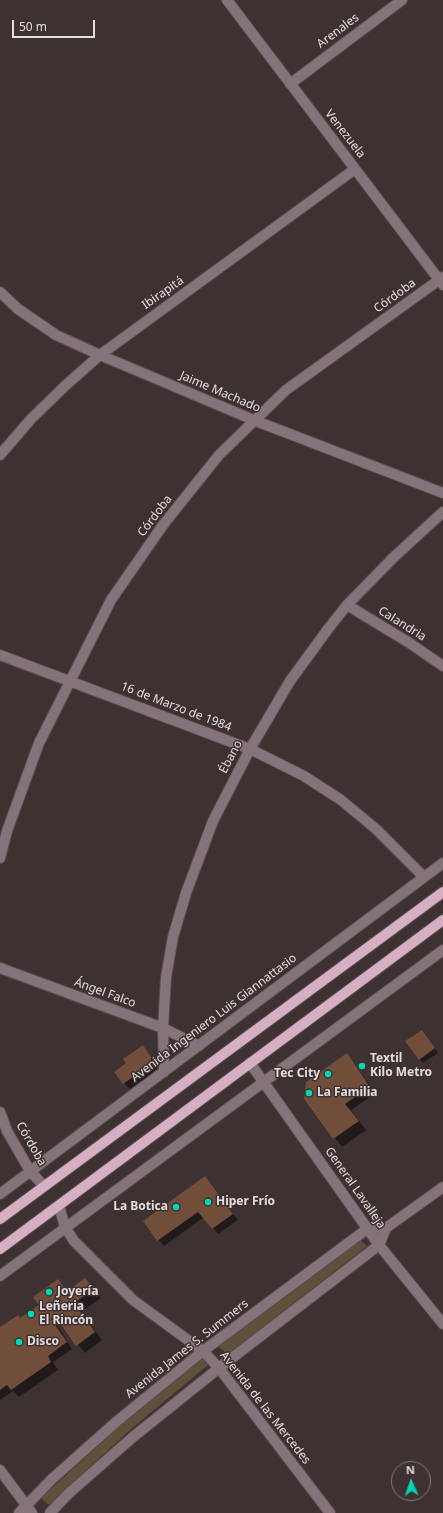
<!DOCTYPE html>
<html>
<head>
<meta charset="utf-8">
<style>
	body { margin:0 }
	#map { position:relative; width:443px; height:1513px; overflow:hidden; background:#3e3131; font-family:"Noto Sans",sans-serif }
	canvas { display:block }
	.north { position:absolute; left:391px; top:1461px; width:40px; height:40px; box-sizing:border-box; background:#3e3131; border:1px solid #817676; border-radius:50%; rotate:357deg; font-size:11px; font-weight:700; line-height:16px; text-align:center; color:#e5dddd }
	.north::after { content:''; display:block; margin:auto; width:14px; height:18px; background:#05d5b6; clip-path:polygon(50% 0,100% 100%,50% 72%,0 100%) }
	.scale { position:absolute; left:12px; top:20px; width:83px; height:18px; box-sizing:border-box; border:2px solid #e5dddd; border-top:0; padding-left:5px; font-size:12px; line-height:14px; white-space:nowrap; color:#e5dddd; -webkit-text-stroke:3px #3e3131; paint-order:stroke }
</style>
</head>
<body>
<div id="map">
<canvas width="443" height="1513"></canvas>
<div class="north">N</div>
<div class="scale">50 m</div>
</div>
<script>
const ctx = document.querySelector('canvas').getContext('2d');
ctx.lineJoin = 'round';
function fillPath(path, color) {
  ctx.fillStyle = color;
  ctx.fill(path, 'evenodd');
}
function toPath(rows) {
  const path = new Path2D();
  for (const r of rows) {
    path.moveTo(r[0], r[1]);
    for (let i = 2; i < r.length; i += 2) path.lineTo(r[i], r[i + 1]);
  }
  return path;
}
function stroke(path, color, width, dash) {
  ctx.strokeStyle = color;
  ctx.lineWidth = width;
  ctx.lineCap = dash ? 'butt' : 'round';
  ctx.setLineDash(dash || []);
  ctx.stroke(path);
}
function write(font, color, halo, rows, align = 'center') {
  ctx.font = font + ' "Noto Sans",sans-serif';
  ctx.lineWidth = 3;
  ctx.setLineDash([]);
  ctx.textBaseline = 'middle';
  ctx.strokeStyle = halo;
  ctx.fillStyle = color;
  for (const [text, x, y, turn = 0] of rows) {
    ctx.save();
    ctx.translate(x, y);
    ctx.rotate((+turn || 0) * Math.PI / 180);
    ctx.textAlign = isNaN(turn) ? turn : align;
    if (halo) ctx.strokeText(text, 0, 0);
    ctx.fillText(text, 0, 0);
    ctx.restore();
  }
}
const green = toPath([
	[360,1240,367,1246,228,1354,217,1346],
	[202,1358,208,1365,131,1429,49,1505,41,1498,122,1424]
]);
const shadow = toPath([
	[422,1031,438,1053,423,1063,419,1059],
	[142,1047,157,1064,157,1070,130,1089,124,1083,128,1064],
	[346,1054,376,1093,351,1110,366,1130,342,1147,305,1099],
	[205,1177,238,1220,218,1234,204,1217,164,1246,144,1222],
	[85,1279,101,1298,81,1312,102,1340,85,1353,62,1325,60,1326,54,1320,72,1349,53,1362,58,1370,19,1397,13,1391,0,1400,0,1328,21,1319,41,1305,58,1280,68,1291]
]);
const building = toPath([
	[422,1030,435,1048,419,1060,405,1041],
	[143,1045,151,1057,151,1064,123,1084,114,1072,126,1063,123,1059],
	[347,1053,370,1087,345,1104,359,1121,333,1139,304,1099,306,1082],
	[205,1176,233,1214,212,1229,198,1212,157,1241,143,1221],
	[85,1278,94,1289,74,1303,95,1332,76,1346,55,1316,51,1319,67,1342,48,1356,51,1362,11,1390,7,1385,0,1390,0,1327,18,1315,20,1318,39,1305,33,1297,58,1279,67,1291]
]);
const minor = toPath([
	[227,0,443,285],
	[290,84,402,0],
	[0,292,18,309,56,335,100,355,256,421,443,493],
	[0,455,31,419,66,385,100,355,355,169],
	[347,605,408,642,443,666],
	[0,655,250,749,304,776,341,800,376,829,424,877],
	[0,858,7,831,39,743,111,600,163,525,219,455,286,390,443,277],
	[0,968,163,1028,199,1046],
	[250,1063,379,1245,443,1324],
	[164,1072,163,1028,166,977,173,937,186,893,213,821,250,749,290,681,328,629,347,605,394,557,443,512],
	[0,1112,7,1131,30,1171,44,1186],
	[0,1194,443,863],
	[59,1206,65,1227,74,1241,133,1300,203,1351,219,1368,330,1513],
	[0,1276,443,950],
	[0,1470,32,1513],
	[19,1513,52,1479,116,1422,203,1351,367,1229,386,1228],
	[50,1513,68,1494,133,1437,219,1368,379,1245,386,1228,443,1187]
]);
const major = toPath([
	[0,1219,443,892],
	[0,1249,443,920]
]);
const markers = [
	[362,1066,4,"#05d5b6"],
	[328,1074,4,"#05d5b6"],
	[309,1093,4,"#05d5b6"],
	[208,1202,4,"#05d5b6"],
	[176,1207,4,"#05d5b6"],
	[49,1292,4,"#05d5b6"],
	[31,1314,4,"#05d5b6"],
	[19,1342,4,"#05d5b6"]
];
const streetNames = [
	["Arenales",338,31,-37],
	["Venezuela",345,134,52],
	["Ibirapitá",163,293,-35],
	["Córdoba",395,296,-36],
	["Jaime Machado",220,392,23],
	["Córdoba",155,516,-53],
	["Calandria",402,624,32],
	["16 de Marzo de 1984",176,707,21],
	["Ébano",231,757,-62],
	["Ángel Falco",105,993,20],
	["Avenida Ingeniero Luis Giannattasio",214,1018,-37],
	["Córdoba",31,1144,60],
	["General Lavalleja",355,1188,55],
	["Avenida James S. Summers",187,1349,-38],
	["Avenida de las Mercedes",265,1408,52]
];
const poiNames = [
	["Textil",370,1059],
	["Kilo Metro",370,1073],
	["Tec City",320,1074,"right"],
	["La Familia",317,1093],
	["Hiper Frío",216,1202],
	["La Botica",168,1207,"right"],
	["Joyería",57,1292],
	["Leñeria",39,1307],
	["El Rincón",39,1321],
	["Disco",27,1342]
];
fillPath(green, '#5c513b');
fillPath(shadow, '#0007');
fillPath(building, '#714e39');
stroke(minor, '#594d4d', 12);
stroke(major, '#594d4d', 12);
stroke(minor, '#85737b', 10);
stroke(major, '#d6b0c2', 10);
for (const [x, y, r, color] of markers) {
  const dot = new Path2D();
  dot.arc(x, y, r, 0, 2 * Math.PI);
  ctx.fillStyle = color;
  ctx.fill(dot);
  stroke(dot, '#3e3131', 1.5);
}
write('12px', '#e5dddd', '#3e3131', streetNames);
write('bold 12px', '#e5dddd', '#3e3131', poiNames, 'left');
</script>
</body>
</html>
